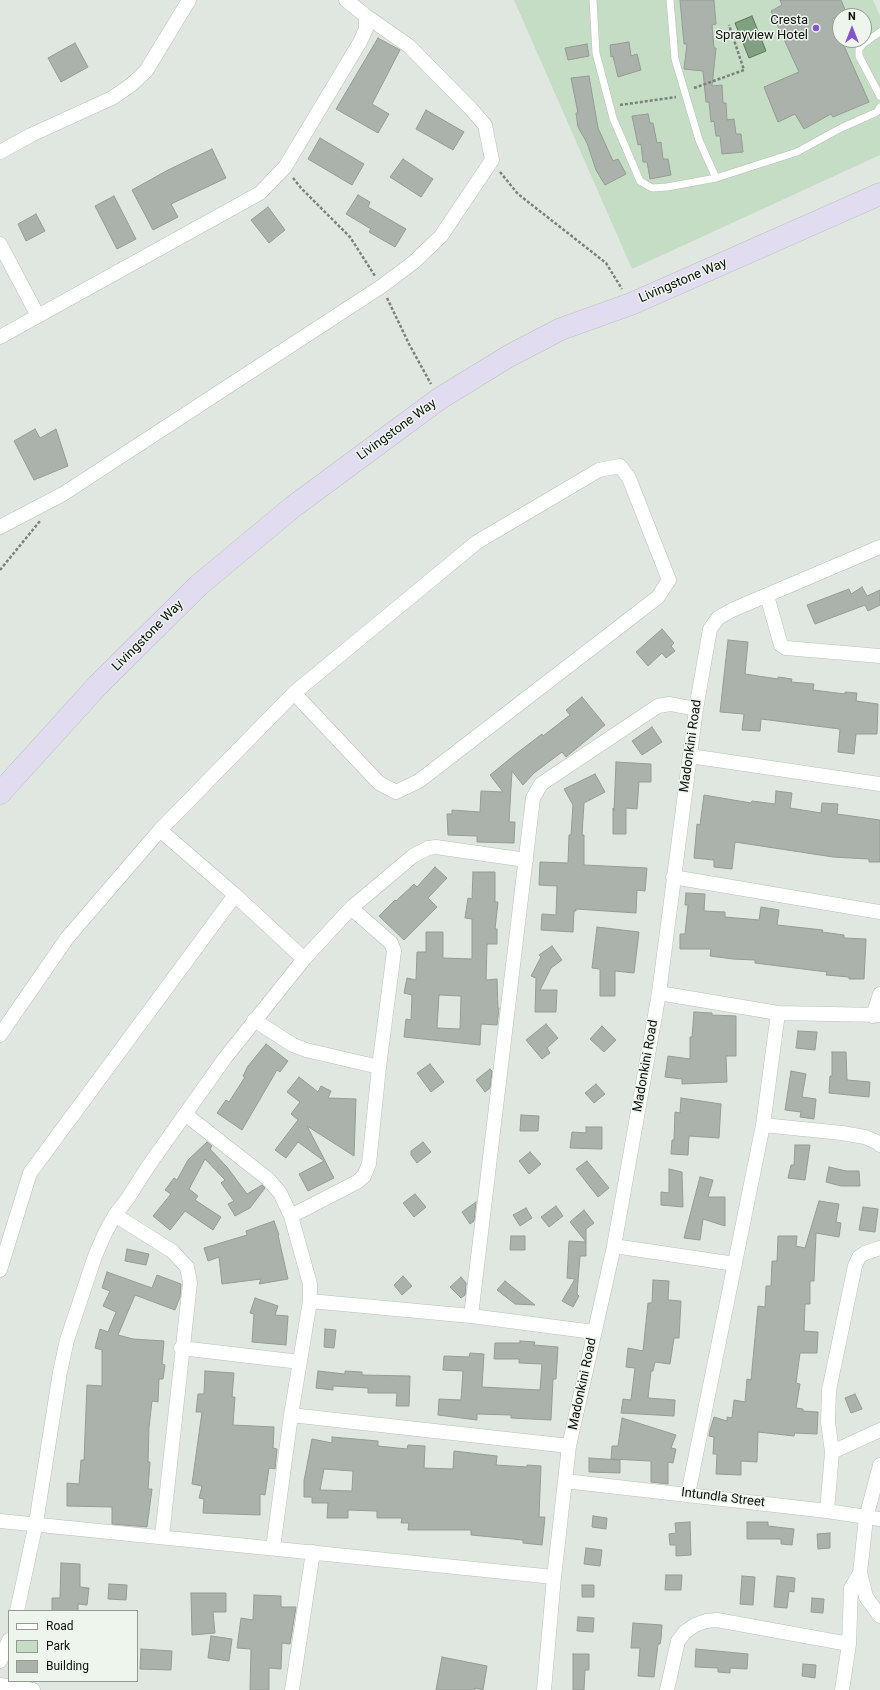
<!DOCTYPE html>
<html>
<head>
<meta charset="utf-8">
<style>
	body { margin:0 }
	#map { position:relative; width:880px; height:1690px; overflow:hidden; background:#e0e7e0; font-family:Roboto,sans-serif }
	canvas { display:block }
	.legend { position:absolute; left:8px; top:1610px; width:130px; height:72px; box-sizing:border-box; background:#edf5ed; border:1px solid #949994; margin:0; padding:5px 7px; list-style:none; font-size:12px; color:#0e100e }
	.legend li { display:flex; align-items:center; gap:8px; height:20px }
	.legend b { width:20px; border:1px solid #949994 }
	.north { position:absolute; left:832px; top:8px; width:40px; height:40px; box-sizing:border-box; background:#edf5ed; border:1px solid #949994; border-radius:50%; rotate:0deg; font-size:11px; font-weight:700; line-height:16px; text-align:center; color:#0e100e }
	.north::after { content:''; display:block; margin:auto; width:14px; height:18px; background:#8354cd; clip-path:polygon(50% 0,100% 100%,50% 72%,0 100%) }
</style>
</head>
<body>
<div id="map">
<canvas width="880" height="1690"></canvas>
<ul class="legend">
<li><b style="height:5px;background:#fff"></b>Road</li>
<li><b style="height:11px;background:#c5ddc5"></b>Park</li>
<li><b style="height:11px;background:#abb2ab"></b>Building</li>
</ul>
<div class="north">N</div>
</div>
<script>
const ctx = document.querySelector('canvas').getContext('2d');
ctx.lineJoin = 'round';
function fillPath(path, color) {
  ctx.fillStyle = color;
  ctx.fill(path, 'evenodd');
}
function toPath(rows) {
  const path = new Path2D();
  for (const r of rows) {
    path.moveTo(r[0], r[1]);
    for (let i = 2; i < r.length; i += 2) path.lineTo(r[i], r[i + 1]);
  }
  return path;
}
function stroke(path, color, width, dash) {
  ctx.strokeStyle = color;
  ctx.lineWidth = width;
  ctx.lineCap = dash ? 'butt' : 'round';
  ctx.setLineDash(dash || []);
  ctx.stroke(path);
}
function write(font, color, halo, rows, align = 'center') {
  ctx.font = font + ' Roboto,sans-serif';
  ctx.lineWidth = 3;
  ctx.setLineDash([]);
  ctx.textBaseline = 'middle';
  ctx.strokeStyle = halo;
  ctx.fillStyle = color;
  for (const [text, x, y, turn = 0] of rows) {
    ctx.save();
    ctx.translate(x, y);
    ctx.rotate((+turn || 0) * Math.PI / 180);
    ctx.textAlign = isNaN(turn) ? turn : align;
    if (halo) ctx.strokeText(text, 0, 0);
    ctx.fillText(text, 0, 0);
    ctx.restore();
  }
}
const green = toPath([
	[514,0,873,0,880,16,880,155,632,269],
	[840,16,864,16,864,40,840,40]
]);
const water = toPath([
	[752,16,766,51,749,58,735,23,752,16]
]);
const building = toPath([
	[680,0,714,0,716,24,712,25,714,48,716,48,712,86,722,85,723,103,726,103,727,120,734,119,736,134,741,134,743,152,722,154,720,136,716,136,714,121,711,122,709,102,706,102,703,71,684,69,687,44,684,44,680,0],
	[780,0,841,0,846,12,832,19,869,102,833,117,831,114,804,129,795,114,778,122,764,87,799,72,771,11,782,5,780,0],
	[378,38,400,50,372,104,389,114,378,133,336,109,378,38],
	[629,42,631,56,637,54,641,70,618,77,613,56,611,57,610,45,629,42],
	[75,43,88,67,61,82,48,58,75,43],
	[587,44,589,56,568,60,565,48,587,44],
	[589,76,598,128,613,161,618,159,626,174,605,185,596,170,587,143,578,127,576,113,578,113,571,78,589,76],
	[426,110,464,132,453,150,416,129,426,110],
	[648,114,650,123,653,123,657,143,661,142,663,159,668,159,671,175,650,179,647,162,643,162,641,144,638,145,632,116,648,114],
	[320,138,364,164,352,185,308,159,320,138],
	[212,149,226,178,171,204,178,217,153,230,132,190,168,170,212,149],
	[403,159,433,179,421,197,390,177,403,159],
	[358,195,370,202,368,207,406,229,395,247,369,232,371,229,346,214,358,195],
	[114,196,136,239,117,249,95,206,114,196],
	[268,207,285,230,269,243,251,220,268,207],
	[36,214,45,231,26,241,18,224,36,214],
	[35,429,40,438,56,429,68,466,34,480,14,441,35,429],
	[862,587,867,596,880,590,880,605,868,611,865,605,815,624,807,605,849,589,851,594,862,587],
	[662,629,674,643,671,646,675,651,666,658,662,653,648,666,636,652,662,629],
	[728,640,748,642,745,674,778,679,778,677,792,679,791,682,814,684,813,690,845,694,845,692,857,693,856,701,878,704,877,734,856,734,854,754,838,752,840,729,761,719,760,731,742,730,744,714,720,712,728,640],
	[582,697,605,725,566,757,562,752,534,773,523,785,512,771,509,822,515,822,514,843,477,842,477,836,448,835,447,814,452,814,452,810,480,812,481,791,503,792,490,775,517,753,542,734,543,736,570,715,566,710,582,697],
	[652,727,662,742,642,755,632,741,652,727],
	[616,762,651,764,651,782,639,782,637,809,626,808,626,834,613,834,613,808,614,811,616,762],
	[595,774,605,792,584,803,582,835,584,835,584,865,647,868,645,891,637,890,636,913,576,909,576,911,574,911,573,932,541,930,542,914,556,915,557,886,539,885,540,862,568,863,569,835,571,835,573,805,564,789,595,774],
	[776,791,792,793,790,808,821,813,822,803,838,804,837,814,880,820,880,862,869,862,869,859,833,857,735,842,732,869,714,867,714,860,694,858,697,824,700,825,704,795,751,803,752,801,775,804,776,791],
	[435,867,447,878,428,898,437,907,404,940,379,916,395,900,396,901,414,884,417,887,435,867],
	[473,872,495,872,495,902,498,902,495,929,497,929,497,944,487,944,486,980,497,979,498,1008,499,1008,497,1025,481,1024,480,1045,404,1037,406,1019,411,1020,412,995,404,993,407,978,416,980,417,952,426,952,426,932,443,932,443,958,472,959,472,919,465,918,468,898,472,899,473,872],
	[439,995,461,996,460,1029,437,1028,439,995],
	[686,893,705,894,704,911,725,912,725,917,759,920,761,907,779,910,777,925,823,930,822,932,844,935,844,938,866,939,864,979,849,979,849,977,826,975,827,972,755,963,755,960,733,959,710,956,711,949,680,949,680,934,685,934,688,905,685,905,686,893],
	[597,927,639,932,634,973,615,971,615,996,600,996,600,969,592,968,597,927],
	[552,946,562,960,551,968,540,990,557,990,556,1012,535,1012,536,978,531,976,541,957,539,955,552,946],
	[694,1012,712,1013,712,1015,736,1016,736,1056,726,1056,727,1082,682,1084,682,1079,665,1077,668,1056,690,1059,690,1037,692,1037,694,1012],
	[546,1024,558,1038,547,1048,550,1053,542,1059,526,1040,546,1024],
	[602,1026,616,1040,604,1052,590,1039,602,1026],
	[798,1031,817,1032,815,1050,796,1048,798,1031],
	[266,1044,288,1061,280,1072,277,1070,242,1130,217,1113,226,1100,229,1102,245,1077,243,1076,248,1066,266,1044],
	[832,1052,846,1052,847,1080,870,1082,869,1097,829,1093,830,1076,832,1076,832,1052],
	[430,1064,444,1082,431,1092,417,1073,430,1064],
	[490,1069,492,1071,490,1088,485,1092,476,1080,490,1069],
	[791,1071,806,1074,802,1097,816,1099,814,1119,800,1117,801,1112,785,1110,791,1071],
	[299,1077,318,1092,321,1086,331,1091,328,1098,356,1099,354,1156,307,1126,334,1178,308,1191,299,1174,324,1161,298,1142,286,1158,275,1150,298,1120,291,1114,300,1102,287,1092,299,1077],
	[596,1084,605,1094,594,1103,585,1093,596,1084],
	[681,1098,721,1104,719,1138,689,1136,688,1155,671,1154,672,1140,674,1140,675,1112,680,1113,681,1098],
	[521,1115,539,1116,538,1131,520,1131,521,1115],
	[586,1127,602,1127,602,1149,570,1148,572,1132,586,1133,586,1127],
	[207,1142,212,1146,210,1149,227,1167,247,1194,262,1185,265,1188,250,1208,235,1216,228,1204,234,1201,221,1183,225,1180,205,1159,189,1189,198,1196,195,1200,221,1217,213,1230,185,1211,170,1230,153,1216,171,1194,165,1190,174,1178,177,1180,188,1160,207,1142],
	[423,1142,431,1152,417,1163,411,1155,411,1151,423,1142],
	[795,1145,810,1145,805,1180,788,1178,791,1165,794,1165,795,1145],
	[530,1152,541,1164,529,1174,519,1161,530,1152],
	[587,1161,609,1188,598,1197,576,1169,587,1161],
	[829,1167,846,1171,859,1171,860,1186,841,1186,826,1182,829,1167],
	[669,1169,682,1172,683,1207,661,1205,661,1192,669,1193,669,1169],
	[700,1177,713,1180,708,1197,725,1197,725,1226,703,1219,700,1240,684,1238,700,1177],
	[415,1194,426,1207,414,1217,403,1203,415,1194],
	[819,1201,839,1204,836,1222,841,1223,839,1237,816,1233,814,1281,810,1281,810,1304,805,1304,804,1331,818,1332,817,1353,800,1353,796,1383,800,1384,796,1408,803,1409,803,1411,818,1412,817,1434,795,1433,794,1436,758,1432,757,1462,741,1461,741,1475,716,1474,717,1454,713,1454,714,1437,709,1436,710,1430,714,1417,727,1421,727,1417,732,1418,734,1400,745,1402,747,1379,751,1380,758,1306,765,1307,766,1286,771,1286,772,1261,777,1261,778,1236,797,1236,796,1246,805,1248,819,1201],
	[476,1202,474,1221,470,1224,462,1212,476,1202],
	[556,1206,563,1216,549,1227,541,1217,556,1206],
	[863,1207,878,1209,875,1232,859,1230,863,1207],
	[526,1208,532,1218,520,1226,513,1215,526,1208],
	[584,1210,594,1223,586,1229,586,1256,580,1256,577,1294,579,1296,573,1307,562,1301,575,1279,567,1278,569,1241,586,1242,570,1222,584,1210],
	[274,1221,279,1235,278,1235,288,1279,259,1284,261,1279,222,1284,219,1257,208,1261,204,1248,247,1235,246,1231,274,1221],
	[511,1236,525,1236,525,1250,510,1250,511,1236],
	[127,1249,149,1254,146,1265,125,1261,127,1249],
	[107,1272,152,1288,157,1275,181,1284,180,1297,175,1310,135,1295,118,1335,133,1339,164,1341,162,1364,165,1365,163,1379,159,1379,158,1402,152,1401,149,1427,148,1462,150,1462,148,1489,152,1489,147,1527,112,1524,112,1507,67,1506,67,1483,79,1484,81,1460,84,1460,87,1385,102,1386,102,1350,95,1348,100,1329,108,1332,116,1312,103,1306,110,1291,102,1288,107,1272],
	[403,1276,412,1286,402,1295,394,1285,403,1276],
	[461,1277,466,1283,465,1295,461,1298,450,1287,461,1277],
	[653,1280,669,1281,668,1300,681,1301,679,1338,674,1338,670,1364,655,1362,653,1371,651,1371,648,1398,675,1400,674,1416,621,1413,623,1399,631,1400,635,1368,626,1367,628,1348,643,1351,648,1303,652,1303,653,1280],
	[505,1281,535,1305,515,1304,497,1290,505,1281],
	[255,1298,278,1306,275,1315,288,1316,286,1345,252,1342,254,1314,250,1313,255,1298],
	[325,1329,336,1330,334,1348,324,1347,325,1329],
	[520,1341,535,1342,534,1345,558,1347,556,1379,553,1379,551,1420,511,1418,511,1415,477,1414,477,1420,438,1415,439,1399,461,1400,463,1371,443,1370,444,1356,469,1357,470,1353,484,1354,482,1387,540,1390,542,1364,519,1363,519,1359,494,1359,495,1343,520,1343,520,1341],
	[205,1371,234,1373,232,1397,235,1397,233,1425,274,1427,273,1448,277,1449,275,1469,269,1468,265,1495,260,1494,260,1515,203,1513,204,1499,199,1498,202,1486,192,1484,202,1412,196,1412,198,1394,204,1394,205,1371],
	[318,1371,345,1374,345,1371,362,1372,362,1375,410,1376,409,1406,396,1406,397,1393,368,1393,368,1388,333,1386,333,1390,316,1388,318,1371],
	[855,1394,862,1409,851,1413,845,1398,855,1394],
	[622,1418,676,1435,671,1448,676,1449,673,1463,668,1462,668,1484,651,1482,651,1461,611,1459,612,1446,618,1446,622,1418],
	[332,1437,378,1441,378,1446,407,1449,408,1445,425,1446,424,1468,453,1469,454,1451,497,1456,496,1465,527,1467,527,1465,541,1466,539,1517,545,1517,542,1545,523,1543,523,1540,471,1535,471,1530,408,1530,409,1523,401,1523,402,1518,377,1518,377,1511,348,1510,348,1518,327,1518,328,1503,312,1503,312,1497,304,1497,304,1481,312,1439,332,1443,332,1437],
	[324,1469,353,1471,352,1491,320,1490,324,1469],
	[589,1458,620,1460,620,1473,589,1472,589,1458],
	[593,1516,607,1518,606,1529,592,1527,593,1516],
	[690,1522,691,1555,676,1556,676,1545,670,1545,669,1534,676,1533,675,1523,690,1522],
	[747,1522,768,1522,768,1526,794,1529,792,1545,781,1544,781,1539,747,1539,747,1522],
	[830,1533,830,1548,818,1549,817,1534,830,1533],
	[586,1548,602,1550,600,1566,584,1564,586,1548],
	[61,1563,80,1564,80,1587,89,1588,87,1605,78,1604,78,1611,52,1611,52,1598,60,1598,61,1563],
	[666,1575,682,1575,681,1590,665,1590,666,1575],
	[742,1576,755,1577,753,1605,740,1604,742,1576],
	[777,1576,795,1578,794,1592,789,1591,787,1608,774,1607,777,1576],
	[109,1584,127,1585,126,1600,108,1599,109,1584],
	[582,1585,594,1585,594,1597,582,1597,582,1585],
	[191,1593,226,1593,226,1612,213,1612,215,1633,192,1635,191,1593],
	[254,1595,281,1596,281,1607,296,1607,290,1644,282,1643,281,1669,269,1668,269,1690,250,1690,251,1649,237,1648,241,1618,253,1620,254,1595],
	[812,1598,824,1599,823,1613,811,1612,812,1598],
	[578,1617,594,1618,593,1632,577,1631,578,1617],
	[633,1623,662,1625,661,1639,660,1644,658,1644,654,1677,638,1676,640,1648,631,1648,633,1623],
	[211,1636,232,1639,229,1661,208,1658,211,1636],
	[141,1649,172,1651,171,1670,140,1669,141,1649],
	[696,1649,748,1654,747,1669,730,1668,730,1673,718,1672,718,1668,695,1667,696,1649],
	[573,1654,589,1654,589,1670,585,1670,584,1690,573,1690,573,1654],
	[442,1657,487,1666,483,1690,475,1688,475,1690,436,1690,442,1657],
	[803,1664,816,1665,815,1678,802,1676,803,1664]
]);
const path = toPath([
	[694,88,744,70,729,25],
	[620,105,676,97],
	[500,172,518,194,606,263,622,289],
	[293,178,301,188,350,237,375,276],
	[387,298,409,344,431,384],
	[0,570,40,521]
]);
const service = toPath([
	[593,0,596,53,613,118,640,181,652,188,667,187,716,178],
	[670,0,675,59,699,140,716,178,797,152,841,128,877,112,880,107],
	[880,32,863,44,859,49,859,56,880,96]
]);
const minor = toPath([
	[0,152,31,135,112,98,131,85,146,71,189,0],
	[0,244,38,316],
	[0,337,260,193,285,167,360,42,366,29,366,16],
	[0,527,63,494,382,286,414,262,441,236,492,160,485,125,471,109,409,46,366,16,346,0],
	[767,596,781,645,786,648,880,656],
	[690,756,880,784],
	[160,830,235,895,304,959],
	[673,877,880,912],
	[659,993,778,1013,880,1015],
	[873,1016,880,994],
	[254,1020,293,1045,306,1050,379,1067],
	[0,1035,67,938,160,830,294,693,477,542,599,470,620,466,629,478,669,580,658,597,419,781,396,792,379,783,294,693],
	[185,1114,268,1179,280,1193,291,1216,310,1284,310,1301,291,1415,273,1548],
	[763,1125,842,1133,865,1137,879,1143,880,1145],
	[115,1215,172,1251,187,1267,190,1283,162,1536],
	[291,1216,357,1182,364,1176,369,1164,379,1067,394,951,391,943,351,908],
	[614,1246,735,1264],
	[0,1270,30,1173,235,895],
	[310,1301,471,1316,594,1332],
	[471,1316,533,798,541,784,658,706,670,704,696,709],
	[181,1348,300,1362],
	[291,1415,569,1446],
	[832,1452,828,1422,829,1390,855,1266,859,1257,865,1253,880,1248],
	[880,1465,866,1518,860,1573,866,1597,880,1616],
	[565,1481,827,1511,880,1519],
	[688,1494,763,1125,778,1013],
	[827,1511,832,1452,880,1430],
	[0,1521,554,1577],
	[17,1611,36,1523,60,1372,67,1340,95,1256,105,1233,115,1215,128,1198,147,1168,225,1058,304,959,351,908,413,856,428,848,436,847,526,860],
	[0,1661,9,1640],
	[0,1685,33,1690],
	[292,1690,313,1552],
	[544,1690,554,1577,569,1446,614,1246,659,993,696,709,710,629,718,618,732,610,880,547],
	[667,1690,678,1641,685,1632,695,1625,706,1621,717,1620,849,1644],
	[842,1690,849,1644,851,1588,860,1573]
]);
const trunk = toPath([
	[0,793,98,685,199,585,294,506,439,399,509,356,561,329,631,304,880,194]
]);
const markers = [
	[816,28,4,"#8354cd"]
];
const poiNames = [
	["Cresta",808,21],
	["Sprayview Hotel",808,36]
];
const streetNames = [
	["Livingstone Way",683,281,-23],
	["Livingstone Way",397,430,-36],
	["Livingstone Way",148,636,-45],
	["Madonkini Road",691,746,-82],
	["Madonkini Road",646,1066,-80],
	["Madonkini Road",583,1384,-78],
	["Intundla Street",723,1498,7]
];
fillPath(green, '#c5ddc5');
fillPath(water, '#7fa181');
stroke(water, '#5d765e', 1);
fillPath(building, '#abb2ab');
stroke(building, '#959c95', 1);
stroke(service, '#b8c0b8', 8);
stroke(minor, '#b8c0b8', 15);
stroke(trunk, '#c0c1c0', 23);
stroke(path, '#7c807c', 2.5, [3, 2]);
stroke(service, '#fff', 7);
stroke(minor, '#fff', 14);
stroke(trunk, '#e2dcf0', 22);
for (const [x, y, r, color] of markers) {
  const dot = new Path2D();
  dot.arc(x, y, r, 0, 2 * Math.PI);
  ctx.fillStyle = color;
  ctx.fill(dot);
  stroke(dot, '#edf5ed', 1.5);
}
write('13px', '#0e100e', '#edf5ed', poiNames, 'right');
write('13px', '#0e100e', '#edf5ed', streetNames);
</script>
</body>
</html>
